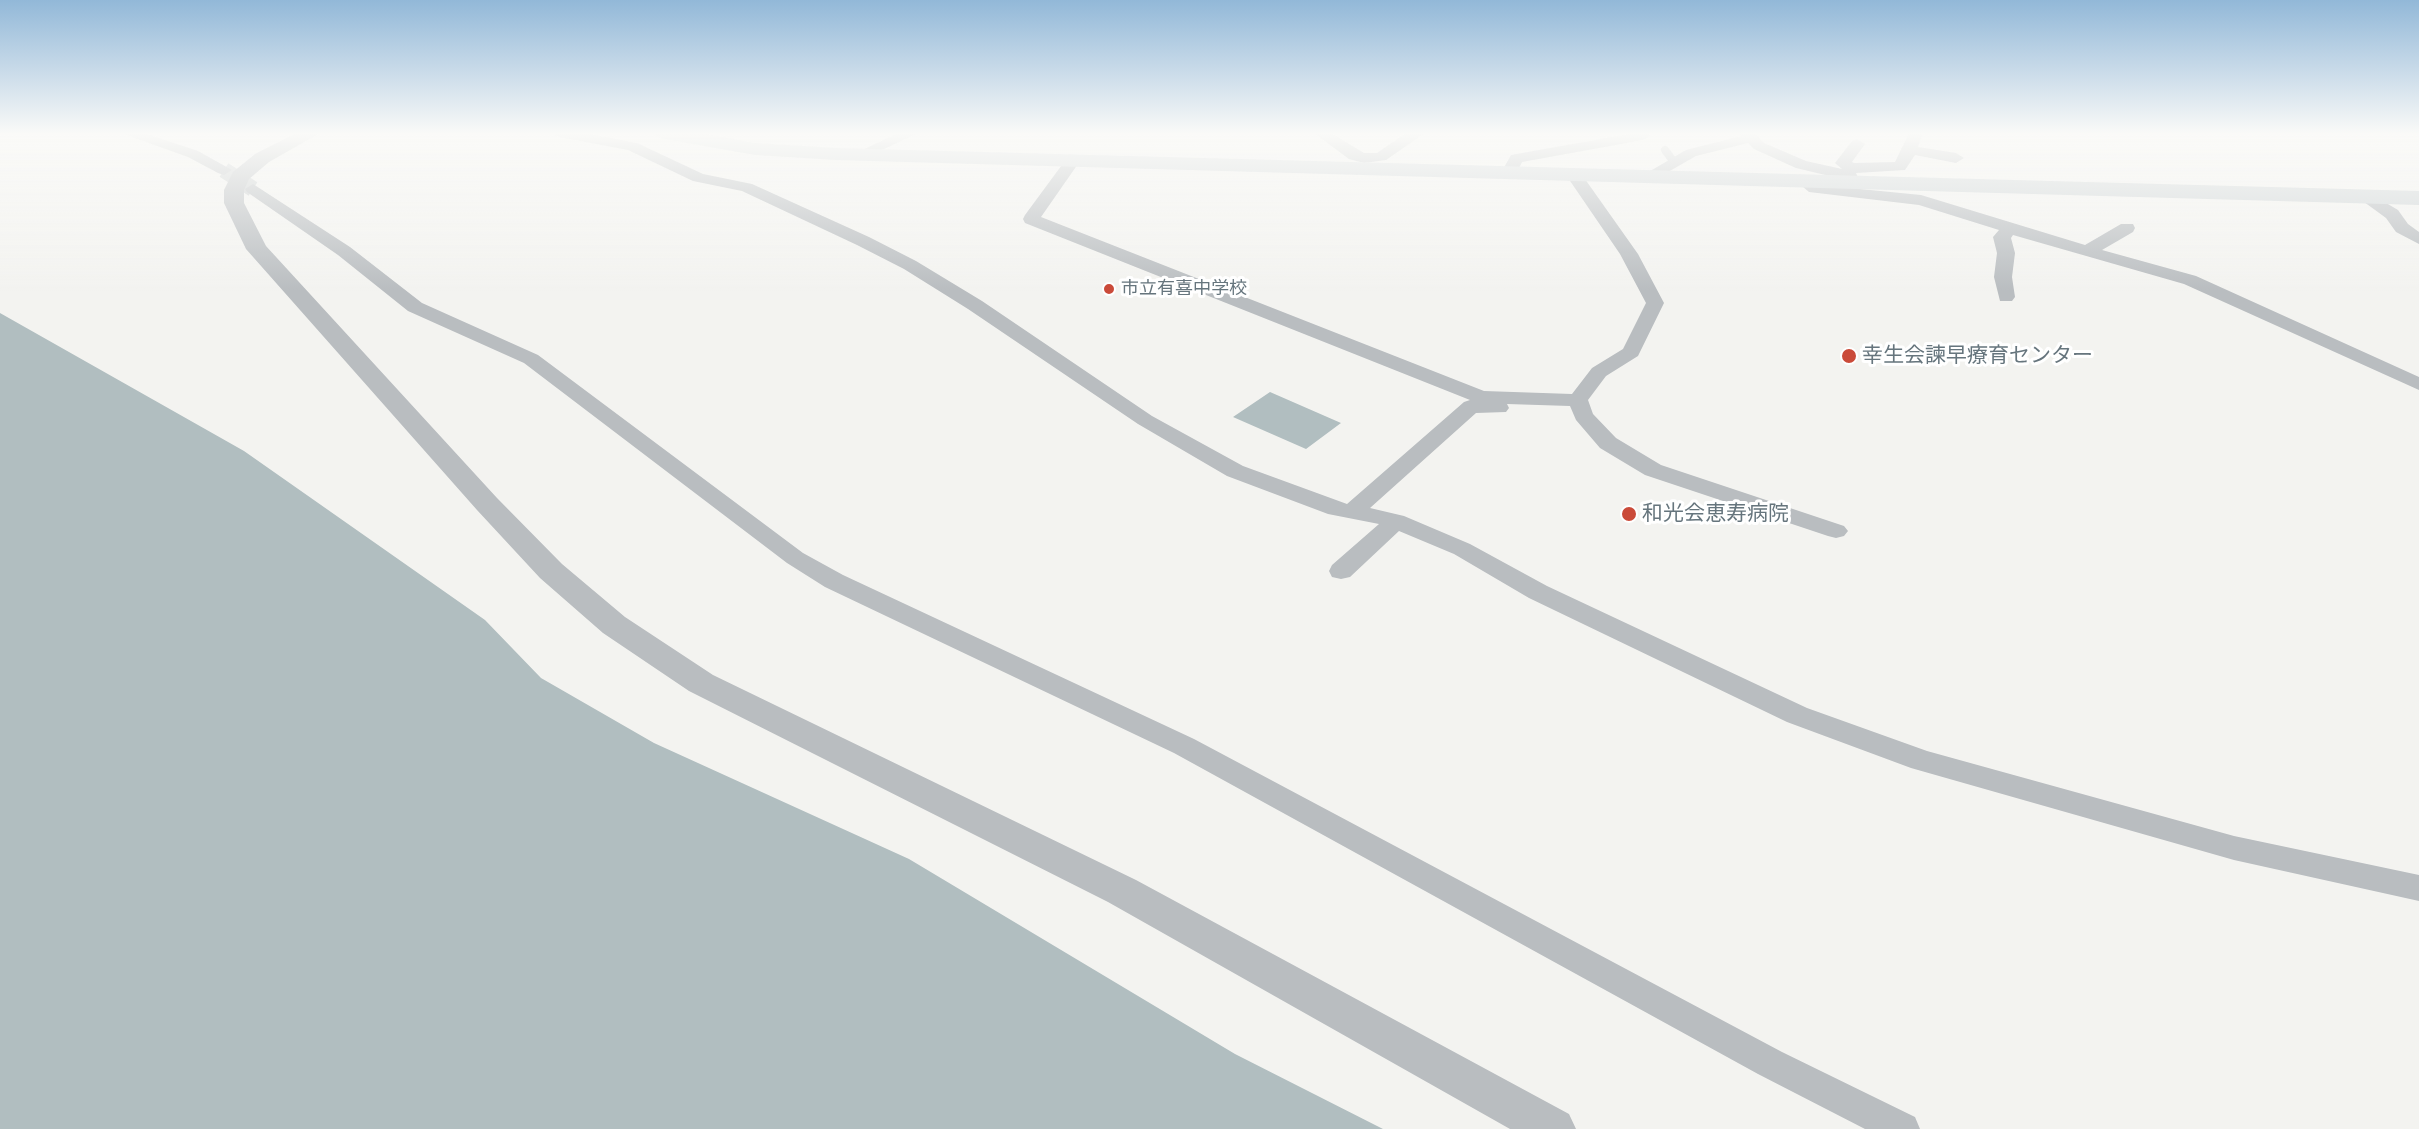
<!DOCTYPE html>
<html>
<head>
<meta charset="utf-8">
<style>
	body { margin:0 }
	canvas { display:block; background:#f3f3f0 }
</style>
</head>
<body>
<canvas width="2419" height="1129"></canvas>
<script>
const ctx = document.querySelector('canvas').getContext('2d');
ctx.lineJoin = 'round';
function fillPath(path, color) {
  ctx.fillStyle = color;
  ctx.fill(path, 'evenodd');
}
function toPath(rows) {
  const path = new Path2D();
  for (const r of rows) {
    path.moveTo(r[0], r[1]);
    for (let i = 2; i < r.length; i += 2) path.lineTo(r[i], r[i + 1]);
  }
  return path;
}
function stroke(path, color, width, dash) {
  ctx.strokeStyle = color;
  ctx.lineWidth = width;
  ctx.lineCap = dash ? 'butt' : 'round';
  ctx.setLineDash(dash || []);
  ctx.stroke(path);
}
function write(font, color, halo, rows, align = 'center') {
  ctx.font = font + ' "Noto Sans","Noto Sans JP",sans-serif';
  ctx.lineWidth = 6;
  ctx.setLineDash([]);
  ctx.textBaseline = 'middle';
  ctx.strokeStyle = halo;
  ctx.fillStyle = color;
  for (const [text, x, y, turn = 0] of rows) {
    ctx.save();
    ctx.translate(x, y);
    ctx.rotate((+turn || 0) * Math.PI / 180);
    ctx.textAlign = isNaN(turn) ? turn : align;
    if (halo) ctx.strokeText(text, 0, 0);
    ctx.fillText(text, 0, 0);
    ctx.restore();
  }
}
const water = toPath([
	[0,313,244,451,485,620,541,678,654,743,909,859,1235,1054,1383,1129,0,1129],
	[1270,392,1341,423,1306,449,1233,417]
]);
const minorTunnel = toPath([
	[224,170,253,189]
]);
const service = toPath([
	[1665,150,1674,162]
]);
const minor = toPath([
	[121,133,144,133,198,151,232,170,224,175,218,173,188,157,121,133],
	[552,133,585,133,637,143,703,174,752,184,869,237,916,261,982,301,1152,416,1243,466,1347,504,1464,402,1470,400,1025,223,1023,219,1025,215,1067,158,1077,158,1080,161,1041,217,1484,391,1572,394,1592,368,1623,349,1646,303,1620,254,1566,175,1568,172,1580,172,1638,254,1664,303,1638,356,1606,376,1588,400,1593,414,1616,438,1661,465,1844,526,1848,531,1844,536,1836,538,1828,536,1645,475,1600,448,1576,420,1570,406,1507,404,1509,408,1506,412,1476,413,1370,508,1404,516,1470,544,1547,586,1807,708,1927,751,2234,836,2419,875,2419,901,2234,860,1911,768,1787,722,1529,598,1454,554,1399,531,1350,577,1341,579,1332,577,1329,571,1332,565,1379,524,1328,514,1227,476,1138,424,968,309,904,269,857,245,742,191,693,181,628,150,559,137,552,133],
	[898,133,918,133,865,158,855,158,852,155,898,133],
	[1314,133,1331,133,1364,153,1377,153,1406,133,1425,133,1386,160,1364,163,1349,159,1314,133],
	[1634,133,1649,133,1650,136,1643,140,1522,162,1515,176,1509,178,1501,173,1511,155,1634,133],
	[1739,133,1755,133,1764,143,1806,161,1842,169,1835,163,1852,141,1857,139,1865,144,1852,162,1854,163,1895,162,1909,133,1923,133,1918,147,1956,153,1964,158,1956,163,1915,155,1905,170,1856,173,1860,182,1852,187,1846,185,1842,179,1796,168,1754,149,1748,143,1696,156,1654,180,1648,182,1640,177,1686,150,1741,136,1739,133],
	[1804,176,1819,185,1921,195,2085,245,2121,224,2133,224,2135,228,2133,232,2102,250,2196,276,2419,377,2419,390,2184,284,2013,235,2011,238,2015,253,2012,277,2015,297,2012,301,2000,301,1994,277,1997,253,1993,237,1999,230,1919,205,1809,192,1796,181,1804,176],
	[253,184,350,247,422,303,538,355,803,553,843,575,1194,739,1782,1052,1915,1117,1920,1129,1865,1129,1758,1074,1174,753,825,587,787,563,524,363,408,311,338,255,247,192,245,189,253,184],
	[2366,191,2398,210,2408,224,2419,232,2419,244,2396,232,2386,218,2360,199,2358,196,2360,193,2366,191]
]);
const tertiary = toPath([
	[296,133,320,133,269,162,249,179,244,190,244,203,266,246,497,498,562,564,625,617,713,675,1136,880,1569,1114,1576,1129,1510,1129,1108,902,689,691,603,633,540,578,477,510,246,249,224,203,224,190,233,172,255,154,296,133]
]);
const trunk = toPath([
	[655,133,701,133,755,143,836,148,2419,191,2419,205,836,160,755,155,665,139,658,137,655,133]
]);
const markers = [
	[1109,289,6,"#ca4a39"],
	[1849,356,8,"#ca4a39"],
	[1629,514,8,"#ca4a39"]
];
const farPoinames = [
	["市立有喜中学校",1121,289]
];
const poiNames = [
	["幸生会諫早療育センター",1862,356],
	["和光会恵寿病院",1642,514]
];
fillPath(water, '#b1bec0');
stroke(minorTunnel, '#c9cdce', 16, [16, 8]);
stroke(service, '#b9bdc0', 8);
fillPath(minor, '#b9bdc0');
fillPath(tertiary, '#b9bdc0');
fillPath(trunk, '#ced4d6');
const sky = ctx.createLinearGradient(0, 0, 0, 291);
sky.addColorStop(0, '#92b8d8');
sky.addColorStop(0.46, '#fafaf8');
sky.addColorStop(1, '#fafaf800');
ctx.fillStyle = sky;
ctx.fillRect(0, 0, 2419, 291);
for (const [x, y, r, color] of markers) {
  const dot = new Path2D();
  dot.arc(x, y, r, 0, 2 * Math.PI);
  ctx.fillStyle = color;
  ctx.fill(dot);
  stroke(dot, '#fff', 2);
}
write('18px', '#66757d', '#fff', farPoinames, 'left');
write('21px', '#66757d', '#fff', poiNames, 'left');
</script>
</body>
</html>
